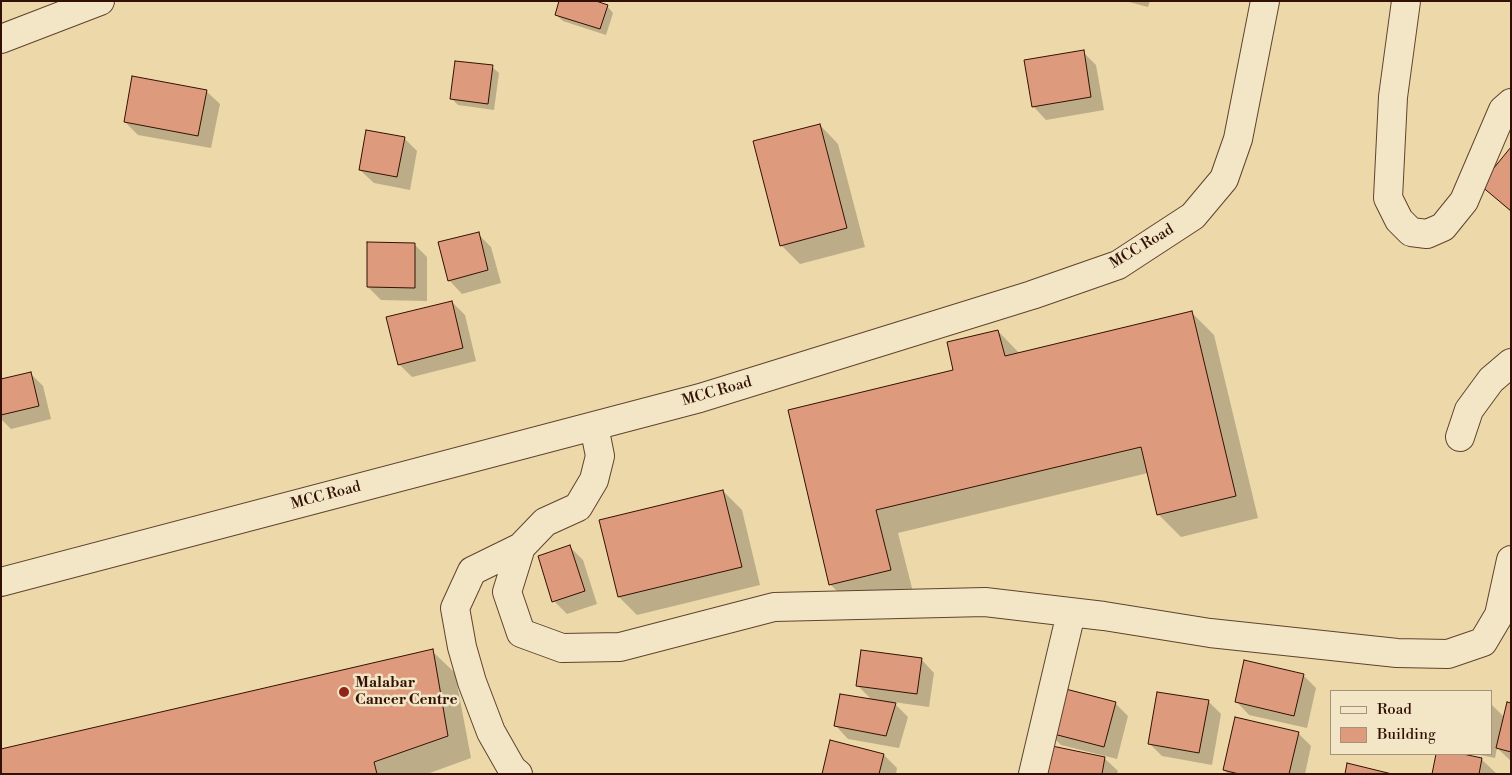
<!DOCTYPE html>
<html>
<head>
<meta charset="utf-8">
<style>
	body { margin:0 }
	#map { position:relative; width:1512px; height:775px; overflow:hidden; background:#ecd8a9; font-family:"Libre Bodoni",serif }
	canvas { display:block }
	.frame { position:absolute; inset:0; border:2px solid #321104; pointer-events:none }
	.legend { position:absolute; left:1330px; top:690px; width:162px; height:65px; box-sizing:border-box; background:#f3e6c7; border:1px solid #a69179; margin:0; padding:6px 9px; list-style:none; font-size:15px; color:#321104 }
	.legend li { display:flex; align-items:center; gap:10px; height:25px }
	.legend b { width:25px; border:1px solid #a69179 }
</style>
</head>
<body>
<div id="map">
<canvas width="1512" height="775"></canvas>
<div class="frame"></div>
<ul class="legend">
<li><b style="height:6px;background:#f3e6c7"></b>Road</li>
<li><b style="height:14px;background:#de9a7c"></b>Building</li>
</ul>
</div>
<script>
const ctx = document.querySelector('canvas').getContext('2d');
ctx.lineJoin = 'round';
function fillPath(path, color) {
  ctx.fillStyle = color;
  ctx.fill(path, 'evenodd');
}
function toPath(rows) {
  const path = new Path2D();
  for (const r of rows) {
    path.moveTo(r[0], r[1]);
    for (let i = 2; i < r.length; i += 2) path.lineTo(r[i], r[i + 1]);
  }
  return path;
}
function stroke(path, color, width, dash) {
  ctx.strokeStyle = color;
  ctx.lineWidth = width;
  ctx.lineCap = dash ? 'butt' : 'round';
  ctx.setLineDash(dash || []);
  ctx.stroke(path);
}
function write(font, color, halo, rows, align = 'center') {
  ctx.font = font + ' "Libre Bodoni",serif';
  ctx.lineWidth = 5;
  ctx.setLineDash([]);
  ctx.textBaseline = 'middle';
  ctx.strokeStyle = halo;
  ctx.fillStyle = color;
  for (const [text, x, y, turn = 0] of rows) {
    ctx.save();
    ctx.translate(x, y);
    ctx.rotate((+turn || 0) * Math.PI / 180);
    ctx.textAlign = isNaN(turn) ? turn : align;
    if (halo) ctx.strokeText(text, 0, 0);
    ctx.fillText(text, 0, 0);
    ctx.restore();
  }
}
const shadow = toPath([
	[1125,1,1150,1,1148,7],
	[607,6,613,13,606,35,563,21,556,15],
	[1083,52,1096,65,1104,110,1046,120,1033,106],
	[492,67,499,73,494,110,458,105,451,98],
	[206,91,220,104,211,148,138,135,125,122],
	[820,125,838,144,865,247,800,264,781,245],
	[404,138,417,151,410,190,374,183,360,170],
	[1511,149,1511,212,1481,185],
	[478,234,491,247,501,283,462,294,449,280],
	[414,244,427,257,427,301,381,300,368,287],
	[452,302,465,315,476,361,412,377,399,364],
	[1191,312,1214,335,1258,518,1181,537,1158,514,1148,473,898,533,913,592,853,607,830,584,955,371,998,331,1020,354],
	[30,373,43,386,51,419,11,429,1,419,1,380],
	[723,491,742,510,760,585,637,615,619,597],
	[570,547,583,560,597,604,567,614,554,601],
	[432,651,455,673,471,758,427,774,1,774],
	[921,659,934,673,929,707,893,702,908,717,899,748,848,739,835,725,873,701,857,685],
	[1303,675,1316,688,1307,728,1249,715,1236,701],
	[1208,701,1221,714,1212,765,1162,756,1149,743],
	[1115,703,1128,716,1117,759,1061,745,1048,732],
	[1491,704,1505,718,1511,704,1511,761,1497,748,1495,758,1475,754,1491,754],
	[1298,733,1311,746,1305,774,1228,774,1224,770],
	[831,742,884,755,897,768,896,774,823,774],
	[1438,754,1456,754,1481,759,1496,773,1504,774,1434,774],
	[1102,756,1118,771,1117,774,1048,774]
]);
const building = toPath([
	[559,1,596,1,608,5,600,29,555,15,559,1],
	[1084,50,1091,97,1032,107,1024,60,1084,50],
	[455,61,493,65,488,104,450,99,455,61],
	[132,76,207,90,198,136,124,122,132,76],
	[820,124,847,228,780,246,753,141,820,124],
	[366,130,405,137,397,177,359,170,366,130],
	[1511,147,1511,211,1480,185,1511,147],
	[479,232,488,270,448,281,438,242,479,232],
	[367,242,415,243,415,288,367,287,367,242],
	[452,301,463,348,398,365,386,317,452,301],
	[1192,311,1236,496,1157,515,1141,447,876,510,891,570,829,585,788,410,953,370,947,342,998,330,1005,356,1192,311],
	[31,372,39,406,1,415,1,379,31,372],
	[723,490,742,567,618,597,599,520,723,490],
	[570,545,585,591,552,602,538,556,570,545],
	[433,649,448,736,374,762,377,774,1,774,1,749,433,649],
	[861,650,922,658,917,694,856,686,861,650],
	[1244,660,1304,674,1294,716,1235,702,1244,660],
	[1058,687,1116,702,1104,747,1046,732,1058,687],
	[1157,692,1209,700,1199,753,1148,744,1157,692],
	[840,694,896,703,886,736,834,726,840,694],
	[1507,702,1511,703,1511,752,1496,748,1507,702],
	[1235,717,1299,732,1289,774,1239,774,1223,770,1235,717],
	[830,740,884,754,879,774,822,774,830,740],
	[1052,746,1105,757,1102,774,1047,774,1052,746],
	[1436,754,1463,754,1482,758,1479,774,1432,774,1436,754],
	[1347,763,1392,774,1345,774,1347,763]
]);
const street = toPath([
	[1406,1,1393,97,1388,198,1399,220,1411,232,1427,234,1443,227,1464,201,1503,110,1511,103],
	[1,39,100,1],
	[594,426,600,456,594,480,578,507,545,522,521,547,507,592,521,633,562,648,620,647,774,607,985,602,1104,616,1210,633,1397,653,1448,654,1483,642,1499,615,1511,560],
	[1460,437,1469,410,1491,380,1511,363],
	[1,582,700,398,1032,295,1118,265,1193,216,1224,179,1238,139,1265,1],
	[518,774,512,769,491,732,472,682,462,647,455,608,472,571,521,547],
	[1033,774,1071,613]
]);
const markers = [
	[344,692,6,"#8f2418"]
];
const streetNames = [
	["MCC Road",1142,247,-31],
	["MCC Road",717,392,-16],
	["MCC Road",326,496,-15]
];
const poiNames = [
	["Malabar",355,683],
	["Cancer Centre",355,700]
];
fillPath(shadow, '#0003');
fillPath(building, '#de9a7c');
stroke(building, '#321104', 1);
stroke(street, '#60432d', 30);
stroke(street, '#f3e6c7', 28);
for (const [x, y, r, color] of markers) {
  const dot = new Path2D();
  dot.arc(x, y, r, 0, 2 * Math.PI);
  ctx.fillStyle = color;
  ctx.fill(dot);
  stroke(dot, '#f3e6c7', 2);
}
write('15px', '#321104', '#f3e6c7', streetNames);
write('bold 15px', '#321104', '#f3e6c7', poiNames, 'left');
</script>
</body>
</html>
